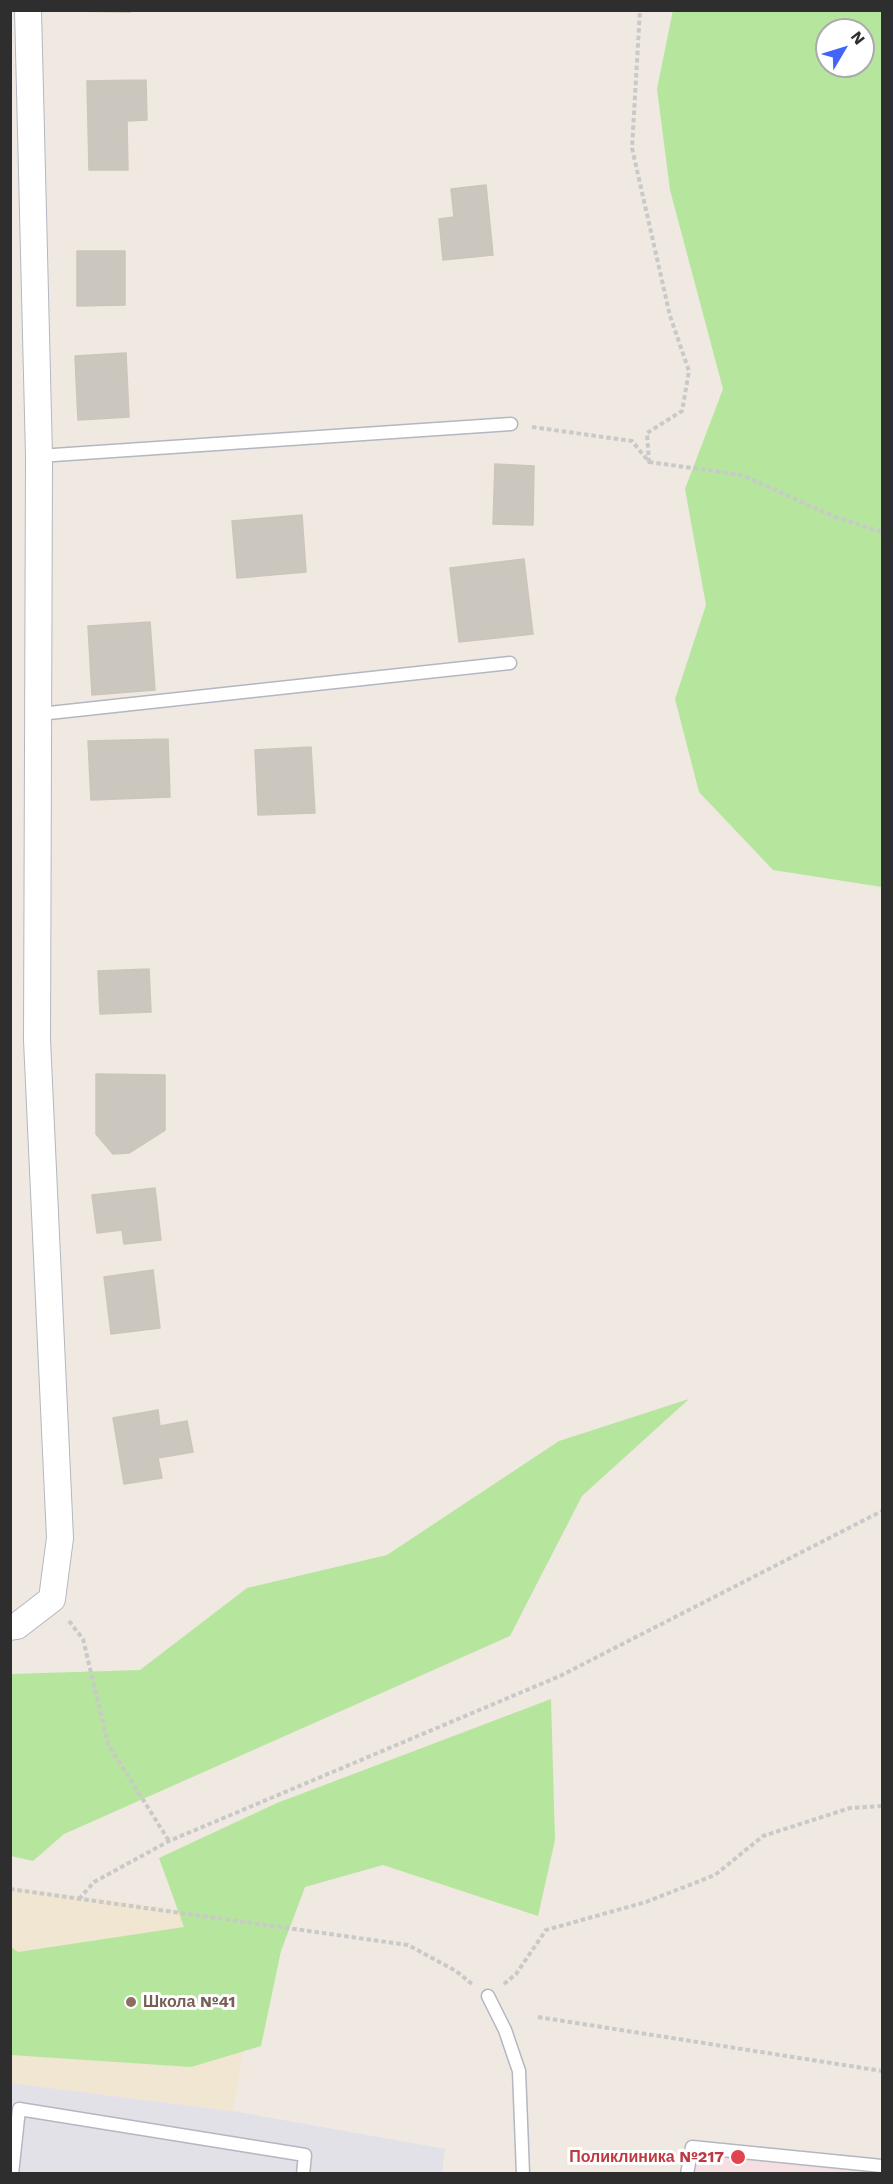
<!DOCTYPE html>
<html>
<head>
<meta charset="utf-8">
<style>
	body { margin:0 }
	#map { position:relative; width:893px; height:2184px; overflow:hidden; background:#efe9e1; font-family:"Work Sans",sans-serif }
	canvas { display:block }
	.frame { position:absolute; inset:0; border:12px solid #2e2e2e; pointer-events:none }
	.north { position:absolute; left:815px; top:18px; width:60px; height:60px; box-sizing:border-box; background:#fff; border:2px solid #ababab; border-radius:50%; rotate:52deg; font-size:16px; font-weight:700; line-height:24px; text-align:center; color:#2e2e2e }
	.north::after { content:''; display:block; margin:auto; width:21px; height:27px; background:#4264fb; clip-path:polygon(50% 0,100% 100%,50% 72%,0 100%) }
</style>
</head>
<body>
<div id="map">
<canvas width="893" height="2184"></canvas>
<div class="frame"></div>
<div class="north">N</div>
</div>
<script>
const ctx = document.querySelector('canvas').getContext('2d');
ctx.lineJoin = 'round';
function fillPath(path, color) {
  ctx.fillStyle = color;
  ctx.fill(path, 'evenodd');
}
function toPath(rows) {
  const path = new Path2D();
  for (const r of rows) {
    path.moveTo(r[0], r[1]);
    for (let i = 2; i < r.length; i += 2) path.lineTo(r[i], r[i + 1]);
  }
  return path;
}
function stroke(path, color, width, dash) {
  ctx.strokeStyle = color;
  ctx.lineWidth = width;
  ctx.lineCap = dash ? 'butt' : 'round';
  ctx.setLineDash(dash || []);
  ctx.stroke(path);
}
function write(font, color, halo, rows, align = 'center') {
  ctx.font = font + ' "Work Sans",sans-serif';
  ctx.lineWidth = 6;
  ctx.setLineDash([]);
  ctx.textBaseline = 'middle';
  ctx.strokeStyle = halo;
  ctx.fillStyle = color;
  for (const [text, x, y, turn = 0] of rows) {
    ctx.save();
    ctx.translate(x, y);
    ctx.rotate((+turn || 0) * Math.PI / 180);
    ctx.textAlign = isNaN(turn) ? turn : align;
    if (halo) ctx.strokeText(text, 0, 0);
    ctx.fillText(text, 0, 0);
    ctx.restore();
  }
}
const industrial = toPath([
	[11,2083,233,2111,445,2149,442,2173,11,2174]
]);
const education = toPath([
	[11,1887,266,1921,233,2111,11,2083]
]);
const medical = toPath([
	[692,2147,882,2166,882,2174,687,2174]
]);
const green = toPath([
	[673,10,882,11,882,887,773,870,699,792,675,699,706,605,685,489,723,389,670,190,657,89],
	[827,30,863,30,863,66,827,66],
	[689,1399,582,1496,510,1636,64,1834,33,1861,11,1856,11,1674,140,1670,247,1588,387,1555,559,1441],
	[551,1699,555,1840,538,1916,383,1865,305,1887,281,1951,261,2046,191,2067,11,2055,11,1947,18,1952,184,1927,159,1858,277,1803]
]);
const building = toPath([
	[71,10,130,10,130,12,71,11,71,10],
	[146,80,147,120,127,121,128,170,89,170,87,81,146,80],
	[486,185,493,255,443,260,439,219,454,217,451,189,486,185],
	[77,251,125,251,125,305,77,306,77,251],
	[126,353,129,417,78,420,75,356,126,353],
	[495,464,534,466,533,525,493,524,495,464],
	[302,515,306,572,237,578,232,521,302,515],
	[524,559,533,634,459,642,450,568,524,559],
	[150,622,155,690,92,695,88,626,150,622],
	[168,739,170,797,91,800,88,741,168,739],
	[311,747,315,813,258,815,255,750,311,747],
	[149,969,151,1012,100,1014,98,971,149,969],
	[96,1074,165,1075,165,1130,129,1153,113,1154,96,1134,96,1074],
	[155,1188,161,1240,124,1244,122,1230,97,1233,92,1195,155,1188],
	[153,1270,160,1328,111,1334,104,1277,153,1270],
	[158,1410,160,1426,187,1421,193,1452,158,1458,162,1478,124,1484,113,1418,158,1410]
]);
const path = toPath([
	[532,427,632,441,649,462,647,433,682,411,689,371,670,316,632,148,640,10],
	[649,462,742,475,835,517,882,532],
	[69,1621,83,1639,108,1744,169,1841],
	[10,1889,408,1945,456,1971,472,1984],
	[79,1899,94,1882,169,1841,560,1676,882,1511],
	[504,1984,516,1974,546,1930,646,1902,715,1875,763,1836,850,1808,882,1806],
	[538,2017,882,2071]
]);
const service = toPath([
	[39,456,511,424],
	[40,714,510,663],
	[488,1996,505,2030,519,2071,523,2174],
	[12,2174,19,2109,305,2155,303,2174],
	[687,2174,692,2147,882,2166]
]);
const minor = toPath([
	[10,1627,17,1626,52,1599,60,1538,37,1040,39,456,28,10]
]);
const markers = [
	[131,2002,6,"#8d6e63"],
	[738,2157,8,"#e0444e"]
];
const educationNames = [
	["Школа №41",143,2002]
];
const healthNames = [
	["Поликлиника №217",724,2157]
];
fillPath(industrial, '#e3e1e8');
fillPath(education, '#f0e6d1');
fillPath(medical, '#f5dfe0');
fillPath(green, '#b6e59e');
fillPath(building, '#cbc7bf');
stroke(building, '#cbc5ba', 1.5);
stroke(service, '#b4b7c1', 15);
stroke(minor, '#b4b7c1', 28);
stroke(path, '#c9c9c9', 4, [4.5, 3]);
stroke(service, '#fff', 12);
stroke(minor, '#fff', 26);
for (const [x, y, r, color] of markers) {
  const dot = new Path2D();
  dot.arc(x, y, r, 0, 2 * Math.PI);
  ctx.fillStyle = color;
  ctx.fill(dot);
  stroke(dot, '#fff', 2);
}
write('bold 16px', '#785e54', '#fff', educationNames, 'left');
write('bold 16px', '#be3a42', '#fff', healthNames, 'right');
</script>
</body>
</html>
